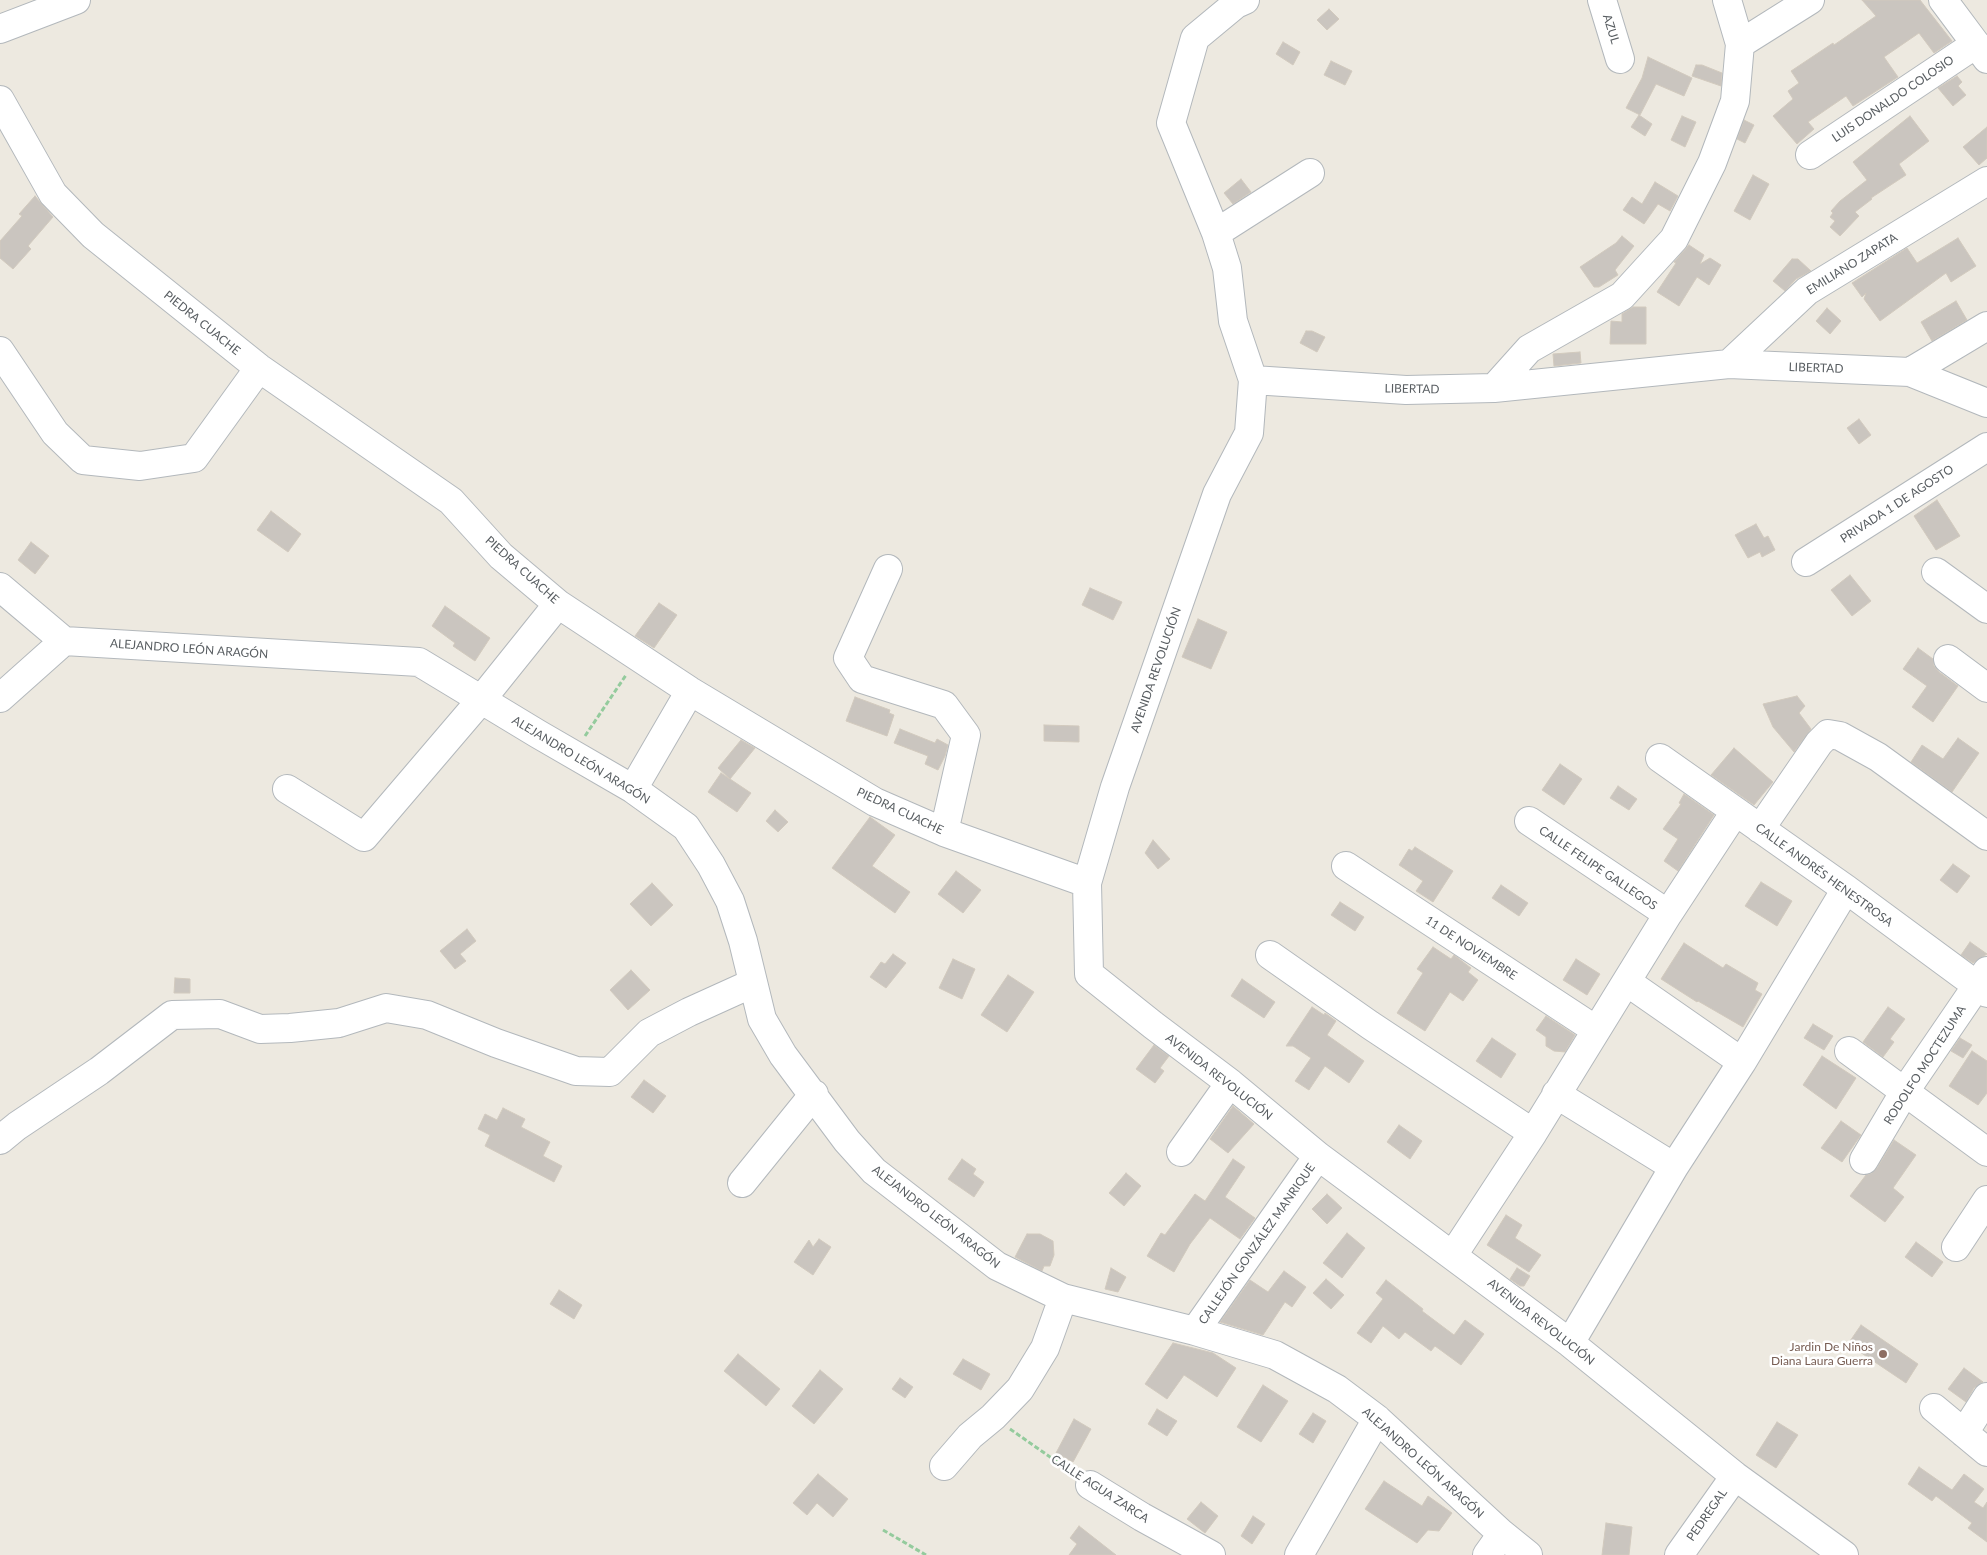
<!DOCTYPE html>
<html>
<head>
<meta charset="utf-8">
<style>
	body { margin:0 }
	canvas { display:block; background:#ede9e0 }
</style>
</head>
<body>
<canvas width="1987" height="1555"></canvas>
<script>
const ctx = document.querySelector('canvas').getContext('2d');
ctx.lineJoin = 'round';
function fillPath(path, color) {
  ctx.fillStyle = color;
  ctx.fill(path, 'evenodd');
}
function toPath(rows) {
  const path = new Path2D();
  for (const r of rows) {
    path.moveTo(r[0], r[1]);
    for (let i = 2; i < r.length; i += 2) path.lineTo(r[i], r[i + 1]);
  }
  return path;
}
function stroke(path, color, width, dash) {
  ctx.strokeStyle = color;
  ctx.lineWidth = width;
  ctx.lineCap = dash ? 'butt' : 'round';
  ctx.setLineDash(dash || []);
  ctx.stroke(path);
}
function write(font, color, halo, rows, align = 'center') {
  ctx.font = font + ' Lato,sans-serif';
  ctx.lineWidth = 5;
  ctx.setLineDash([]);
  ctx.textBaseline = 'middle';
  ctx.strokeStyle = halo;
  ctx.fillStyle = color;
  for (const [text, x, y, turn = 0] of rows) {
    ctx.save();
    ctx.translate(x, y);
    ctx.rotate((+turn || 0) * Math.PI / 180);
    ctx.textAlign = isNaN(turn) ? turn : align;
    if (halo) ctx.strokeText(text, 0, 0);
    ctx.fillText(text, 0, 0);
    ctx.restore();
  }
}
const building = toPath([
	[1862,0,1920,0,1952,41,1934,53,1919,33,1884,57,1898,77,1853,106,1846,96,1808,122,1814,129,1797,144,1773,116,1793,99,1788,91,1799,83,1791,71,1833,43,1834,45,1876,16,1862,0],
	[1329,9,1339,19,1327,30,1317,20,1329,9],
	[1283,42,1300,52,1293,65,1276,54,1283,42],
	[1648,57,1692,78,1684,96,1656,84,1640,115,1626,108,1642,78,1648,57],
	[1331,61,1352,71,1345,85,1324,75,1331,61],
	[1696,65,1702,65,1722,73,1721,86,1692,76,1696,65],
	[1957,76,1962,82,1958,86,1966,95,1953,106,1938,88,1957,76],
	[1639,115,1652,124,1645,136,1631,127,1639,115],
	[1682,116,1696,122,1685,147,1671,140,1682,116],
	[1910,116,1929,141,1899,164,1906,175,1871,198,1872,199,1855,212,1859,216,1840,236,1830,227,1835,221,1830,217,1833,213,1831,211,1840,201,1867,180,1853,162,1910,116],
	[1744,120,1754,125,1745,143,1737,139,1744,120],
	[1987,127,1987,158,1979,165,1963,147,1987,127],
	[1753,175,1769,184,1750,220,1734,211,1753,175],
	[1241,179,1251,192,1233,204,1224,193,1241,179],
	[1655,182,1678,196,1670,211,1658,204,1644,224,1623,210,1632,197,1642,204,1655,182],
	[35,196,53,217,28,246,31,249,13,269,0,258,0,241,22,216,19,214,35,196],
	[1622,236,1634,246,1615,270,1618,275,1599,287,1594,287,1580,267,1616,243,1622,236],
	[1958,238,1976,266,1951,282,1946,273,1880,321,1864,299,1866,293,1862,297,1852,283,1907,248,1917,263,1958,238],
	[1689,245,1704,255,1700,264,1710,258,1721,265,1709,285,1697,277,1679,306,1657,292,1676,263,1674,262,1689,245],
	[1792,259,1798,259,1811,271,1796,279,1785,291,1773,281,1792,259],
	[1956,301,1967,320,1932,341,1921,322,1956,301],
	[1633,307,1646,307,1646,344,1610,344,1611,321,1622,322,1622,314,1633,307],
	[1827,308,1841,321,1830,334,1816,321,1827,308],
	[1306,331,1312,331,1325,337,1317,352,1300,343,1306,331],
	[1580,352,1581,363,1554,366,1553,354,1580,352],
	[1859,419,1871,435,1859,444,1847,428,1859,419],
	[1937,500,1960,536,1936,550,1914,516,1937,500],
	[271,511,301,534,288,552,257,530,271,511],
	[1756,524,1764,538,1768,536,1775,550,1762,557,1760,552,1748,558,1735,535,1756,524],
	[31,542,49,556,35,574,18,560,31,542],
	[1850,575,1871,601,1852,616,1831,590,1850,575],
	[1090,588,1122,602,1113,620,1082,605,1090,588],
	[659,603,677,615,654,648,635,636,659,603],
	[445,606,490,638,475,661,453,646,455,643,432,626,445,606],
	[1198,619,1227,632,1211,669,1182,657,1198,619],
	[1918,648,1933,659,1934,666,1939,672,1958,686,1933,722,1912,707,1927,686,1903,669,1918,648],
	[1797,696,1805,706,1799,713,1811,729,1794,752,1773,727,1763,704,1797,696],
	[855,697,890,710,889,713,894,715,887,736,846,721,855,697],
	[1044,725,1079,726,1079,742,1044,741,1044,725],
	[900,729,935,743,937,739,948,745,945,756,938,770,925,764,928,756,894,743,900,729],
	[1958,738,1979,753,1952,792,1911,762,1922,745,1943,759,1958,738],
	[741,740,755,748,730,779,718,768,741,740],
	[1734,748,1773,782,1754,805,1711,775,1734,748],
	[1560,764,1582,779,1564,805,1542,790,1560,764],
	[721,773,751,793,737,812,708,792,721,773],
	[1618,786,1637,799,1629,810,1610,798,1618,786],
	[1684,794,1714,815,1678,871,1664,861,1678,839,1663,829,1681,804,1679,803,1684,794],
	[775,810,788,822,778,832,766,821,775,810],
	[870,817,895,835,872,866,910,892,895,913,832,868,870,817],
	[1153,840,1170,859,1158,869,1145,853,1153,840],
	[1415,847,1453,871,1433,902,1416,891,1423,881,1399,865,1409,849,1412,851,1415,847],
	[1953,864,1970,876,1957,893,1940,880,1953,864],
	[956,871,981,890,963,913,938,894,956,871],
	[1761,882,1792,901,1777,926,1745,906,1761,882],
	[652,883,673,905,651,926,630,904,652,883],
	[1501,885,1528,903,1519,916,1492,898,1501,885],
	[1340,902,1364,917,1355,931,1331,915,1340,902],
	[467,929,476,941,460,954,466,961,455,969,440,951,467,929],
	[1970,942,1987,954,1973,963,1961,955,1970,942],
	[1684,943,1723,968,1726,964,1758,983,1755,990,1762,994,1743,1027,1698,1001,1697,1002,1661,979,1684,943],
	[1433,947,1451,959,1454,955,1471,968,1468,972,1478,980,1463,1001,1450,992,1425,1031,1397,1013,1423,973,1417,969,1433,947],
	[893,954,906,963,886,988,870,977,881,962,885,964,893,954],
	[953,959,975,969,962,999,939,988,953,959],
	[1576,959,1600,974,1587,995,1563,980,1576,959],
	[631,970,650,990,628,1010,610,990,631,970],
	[1008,975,1034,992,1007,1032,981,1015,1008,975],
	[175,978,190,979,190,993,174,993,175,978],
	[1242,979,1275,1002,1264,1018,1231,996,1242,979],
	[1312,1007,1324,1015,1325,1013,1336,1021,1327,1035,1364,1061,1349,1083,1325,1066,1309,1090,1295,1081,1311,1058,1293,1046,1286,1046,1312,1007],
	[1888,1007,1905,1019,1890,1039,1894,1042,1883,1057,1863,1042,1888,1007],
	[1546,1016,1575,1035,1565,1052,1554,1051,1546,1046,1546,1037,1536,1030,1546,1016],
	[1813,1024,1833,1036,1824,1050,1804,1038,1813,1024],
	[1492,1038,1516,1054,1501,1078,1476,1061,1492,1038],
	[1960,1038,1972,1045,1963,1058,1951,1051,1960,1038],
	[1154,1045,1169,1056,1160,1068,1164,1071,1155,1083,1136,1069,1154,1045],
	[1972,1051,1987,1061,1987,1093,1978,1105,1949,1086,1972,1051],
	[1822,1056,1856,1078,1836,1109,1803,1085,1822,1056],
	[644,1080,666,1096,653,1113,631,1097,644,1080],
	[1233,1106,1254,1124,1228,1153,1210,1139,1233,1106],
	[503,1108,525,1119,521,1127,550,1142,543,1156,562,1166,554,1182,485,1146,490,1135,478,1129,485,1114,497,1120,503,1108],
	[1841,1121,1861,1135,1842,1162,1821,1148,1841,1121],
	[1399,1125,1422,1141,1410,1159,1387,1142,1399,1125],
	[1894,1140,1916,1155,1893,1188,1904,1197,1885,1222,1850,1196,1866,1175,1872,1173,1877,1168,1894,1140],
	[962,1159,976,1169,973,1174,984,1182,974,1197,948,1179,962,1159],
	[1233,1159,1245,1167,1225,1197,1255,1218,1240,1239,1210,1218,1190,1244,1174,1272,1147,1256,1161,1233,1165,1235,1195,1194,1205,1201,1233,1159],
	[1126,1173,1141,1186,1124,1206,1109,1193,1126,1173],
	[1327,1194,1342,1208,1327,1224,1312,1209,1327,1194],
	[1506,1215,1522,1225,1515,1238,1541,1255,1529,1272,1487,1245,1506,1215],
	[1347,1233,1365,1248,1342,1278,1323,1263,1347,1233],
	[1027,1234,1040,1234,1053,1241,1054,1255,1050,1266,1044,1266,1042,1271,1015,1257,1027,1234],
	[819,1239,831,1247,813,1275,794,1262,809,1240,813,1247,819,1239],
	[1916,1242,1943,1262,1932,1277,1905,1257,1916,1242],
	[1111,1268,1126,1277,1118,1292,1105,1289,1111,1268],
	[1517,1268,1530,1276,1524,1286,1520,1286,1510,1279,1517,1268],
	[1284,1271,1306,1287,1292,1307,1285,1302,1263,1335,1220,1322,1250,1280,1268,1292,1284,1271],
	[1326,1279,1344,1295,1331,1309,1313,1293,1326,1279],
	[1386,1280,1423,1309,1422,1311,1454,1335,1465,1320,1484,1334,1461,1365,1435,1346,1431,1351,1405,1332,1399,1339,1383,1326,1371,1343,1357,1333,1383,1299,1376,1293,1386,1280],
	[559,1290,582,1305,574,1319,550,1304,559,1290],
	[1861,1325,1918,1364,1906,1383,1848,1344,1861,1325],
	[1173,1343,1213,1353,1236,1368,1217,1397,1184,1375,1167,1399,1145,1384,1173,1343],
	[738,1354,780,1389,766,1406,724,1371,738,1354],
	[963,1359,990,1374,981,1390,953,1374,963,1359],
	[1964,1368,1983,1382,1974,1388,1966,1402,1948,1389,1964,1368],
	[820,1370,843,1389,814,1424,792,1406,820,1370],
	[900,1378,913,1387,905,1398,892,1389,900,1378],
	[1263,1385,1288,1401,1261,1442,1237,1427,1263,1385],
	[1157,1409,1177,1421,1167,1436,1148,1424,1157,1409],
	[1313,1413,1326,1421,1313,1443,1299,1434,1313,1413],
	[1074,1419,1091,1429,1073,1462,1056,1453,1074,1419],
	[1777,1422,1798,1435,1776,1468,1756,1455,1777,1422],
	[1919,1467,1952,1490,1964,1474,1984,1489,1974,1502,1983,1508,1987,1502,1987,1542,1968,1528,1972,1523,1936,1496,1932,1501,1908,1484,1919,1467],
	[818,1474,848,1499,833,1517,817,1503,807,1515,793,1503,818,1474],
	[1384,1481,1422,1506,1428,1496,1452,1513,1439,1531,1428,1530,1417,1543,1365,1509,1384,1481],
	[1201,1502,1218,1516,1205,1533,1187,1519,1201,1502],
	[1253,1516,1265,1524,1252,1544,1241,1536,1253,1516],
	[1606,1523,1632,1527,1629,1555,1602,1555,1606,1523],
	[1079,1526,1116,1555,1069,1555,1077,1544,1070,1538,1079,1526]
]);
const path = toPath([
	[585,736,626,675],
	[1010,1429,1073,1473],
	[883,1530,926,1555]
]);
const minor = toPath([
	[1245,0,1236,4,1195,38,1171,123,1216,233,1227,268,1233,321,1253,380,1249,433,1217,494,1115,787,1087,883,1089,974,1153,1025,1230,1083,1318,1156,1570,1343,1735,1476,1844,1555],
	[1602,0,1620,59],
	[1943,0,1987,59],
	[0,29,76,0],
	[1740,44,1810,0],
	[0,100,53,194,93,235,259,368,451,501,501,556,558,604,690,691,875,802,944,832,1087,883],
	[1810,155,1976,44],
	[1216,233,1310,173],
	[0,351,55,433,83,460,140,466,194,458,259,368],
	[1729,364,1807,291,1987,181],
	[1910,372,1987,326],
	[1253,380,1406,390,1494,388,1729,364,1910,372,1987,403],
	[1494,388,1529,349,1622,296,1674,239,1712,163,1735,101,1740,44,1727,0],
	[1806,562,1987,447],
	[888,569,848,658,862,679,944,705,966,735,944,832],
	[1936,572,1987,609],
	[0,587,64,641],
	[64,641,419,662,538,734,633,789,686,827,711,865,730,901,743,941,762,1019,783,1055,847,1141,874,1171,997,1266,1063,1298,1195,1331,1275,1355,1337,1389,1377,1419,1502,1534,1528,1555],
	[1948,659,1987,688],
	[0,698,64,641],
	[1660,758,1846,889,1987,993],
	[287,789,364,837,481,700,558,604],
	[633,789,690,691],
	[1529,821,1668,914],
	[1760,829,1819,743,1828,734,1840,736,1878,757,1987,836],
	[1346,866,1596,1030],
	[1270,955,1370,1025,1533,1133],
	[1627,982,1742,1062],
	[1849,1051,1987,1152],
	[1556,1094,1674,1167],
	[0,1140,17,1126,99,1071,172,1015,220,1014,260,1029,290,1028,339,1023,386,1008,427,1015,496,1043,576,1071,610,1072,649,1033,689,1012,753,983],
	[1181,1152,1230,1083],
	[1864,1160,1905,1091,1987,971],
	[742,1183,814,1094],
	[1956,1247,1987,1200],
	[1453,1255,1533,1133,1668,914,1735,812],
	[1195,1331,1318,1156],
	[1570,1343,1674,1167,1742,1062,1846,889],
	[1934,1408,1987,1452],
	[1964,1433,1987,1397],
	[944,1466,970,1436,993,1417,1020,1389,1045,1348,1063,1298],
	[1090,1485,1142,1517,1211,1555],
	[1299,1555,1377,1419],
	[1487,1555,1502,1534],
	[1679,1555,1735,1476]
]);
const markers = [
	[1883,1354,5,"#8d6e63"]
];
const streetNames = [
	["AZUL",1611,29,73],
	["LUIS DONALDO COLOSIO",1893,99,-34],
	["EMILIANO ZAPATA",1852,264,-32],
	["PIEDRA CUACHE",202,323,39],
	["LIBERTAD",1816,368,2],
	["LIBERTAD",1412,389,1],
	["PRIVADA 1 DE AGOSTO",1897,504,-33],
	["PIEDRA CUACHE",522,570,42],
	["ALEJANDRO LEÓN ARAGÓN",189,649,4],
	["AVENIDA REVOLUCIÓN",1156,670,-71],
	["ALEJANDRO LEÓN ARAGÓN",581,760,31],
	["PIEDRA CUACHE",900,811,25],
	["CALLE FELIPE GALLEGOS",1598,868,34],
	["CALLE ANDRÉS HENESTROSA",1824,875,36],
	["11 DE NOVIEMBRE",1471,948,33],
	["RODOLFO MOCTEZUMA",1925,1065,-57],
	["AVENIDA REVOLUCIÓN",1219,1077,38],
	["ALEJANDRO LEÓN ARAGÓN",936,1217,38],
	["CALLEJÓN GONZÁLEZ MANRIQUE",1257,1244,-55],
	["AVENIDA REVOLUCIÓN",1541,1322,38],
	["ALEJANDRO LEÓN ARAGÓN",1423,1463,42],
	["CALLE AGUA ZARCA",1100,1489,33],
	["PEDREGAL",1707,1515,-55]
];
const educationNames = [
	["Jardin De Niños",1873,1347],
	["Diana Laura Guerra",1873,1361]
];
fillPath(building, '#cac5bf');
stroke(building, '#d2cabe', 1);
stroke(minor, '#b3b8bc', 30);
stroke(path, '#94cb9d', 3, [5, 2.5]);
stroke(minor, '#fff', 28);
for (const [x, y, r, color] of markers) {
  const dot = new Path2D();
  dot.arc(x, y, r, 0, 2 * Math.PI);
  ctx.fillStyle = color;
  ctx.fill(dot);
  stroke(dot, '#fff', 2);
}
write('12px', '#595e62', '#fff', streetNames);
write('12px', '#785e54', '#fff', educationNames, 'right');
</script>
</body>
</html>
